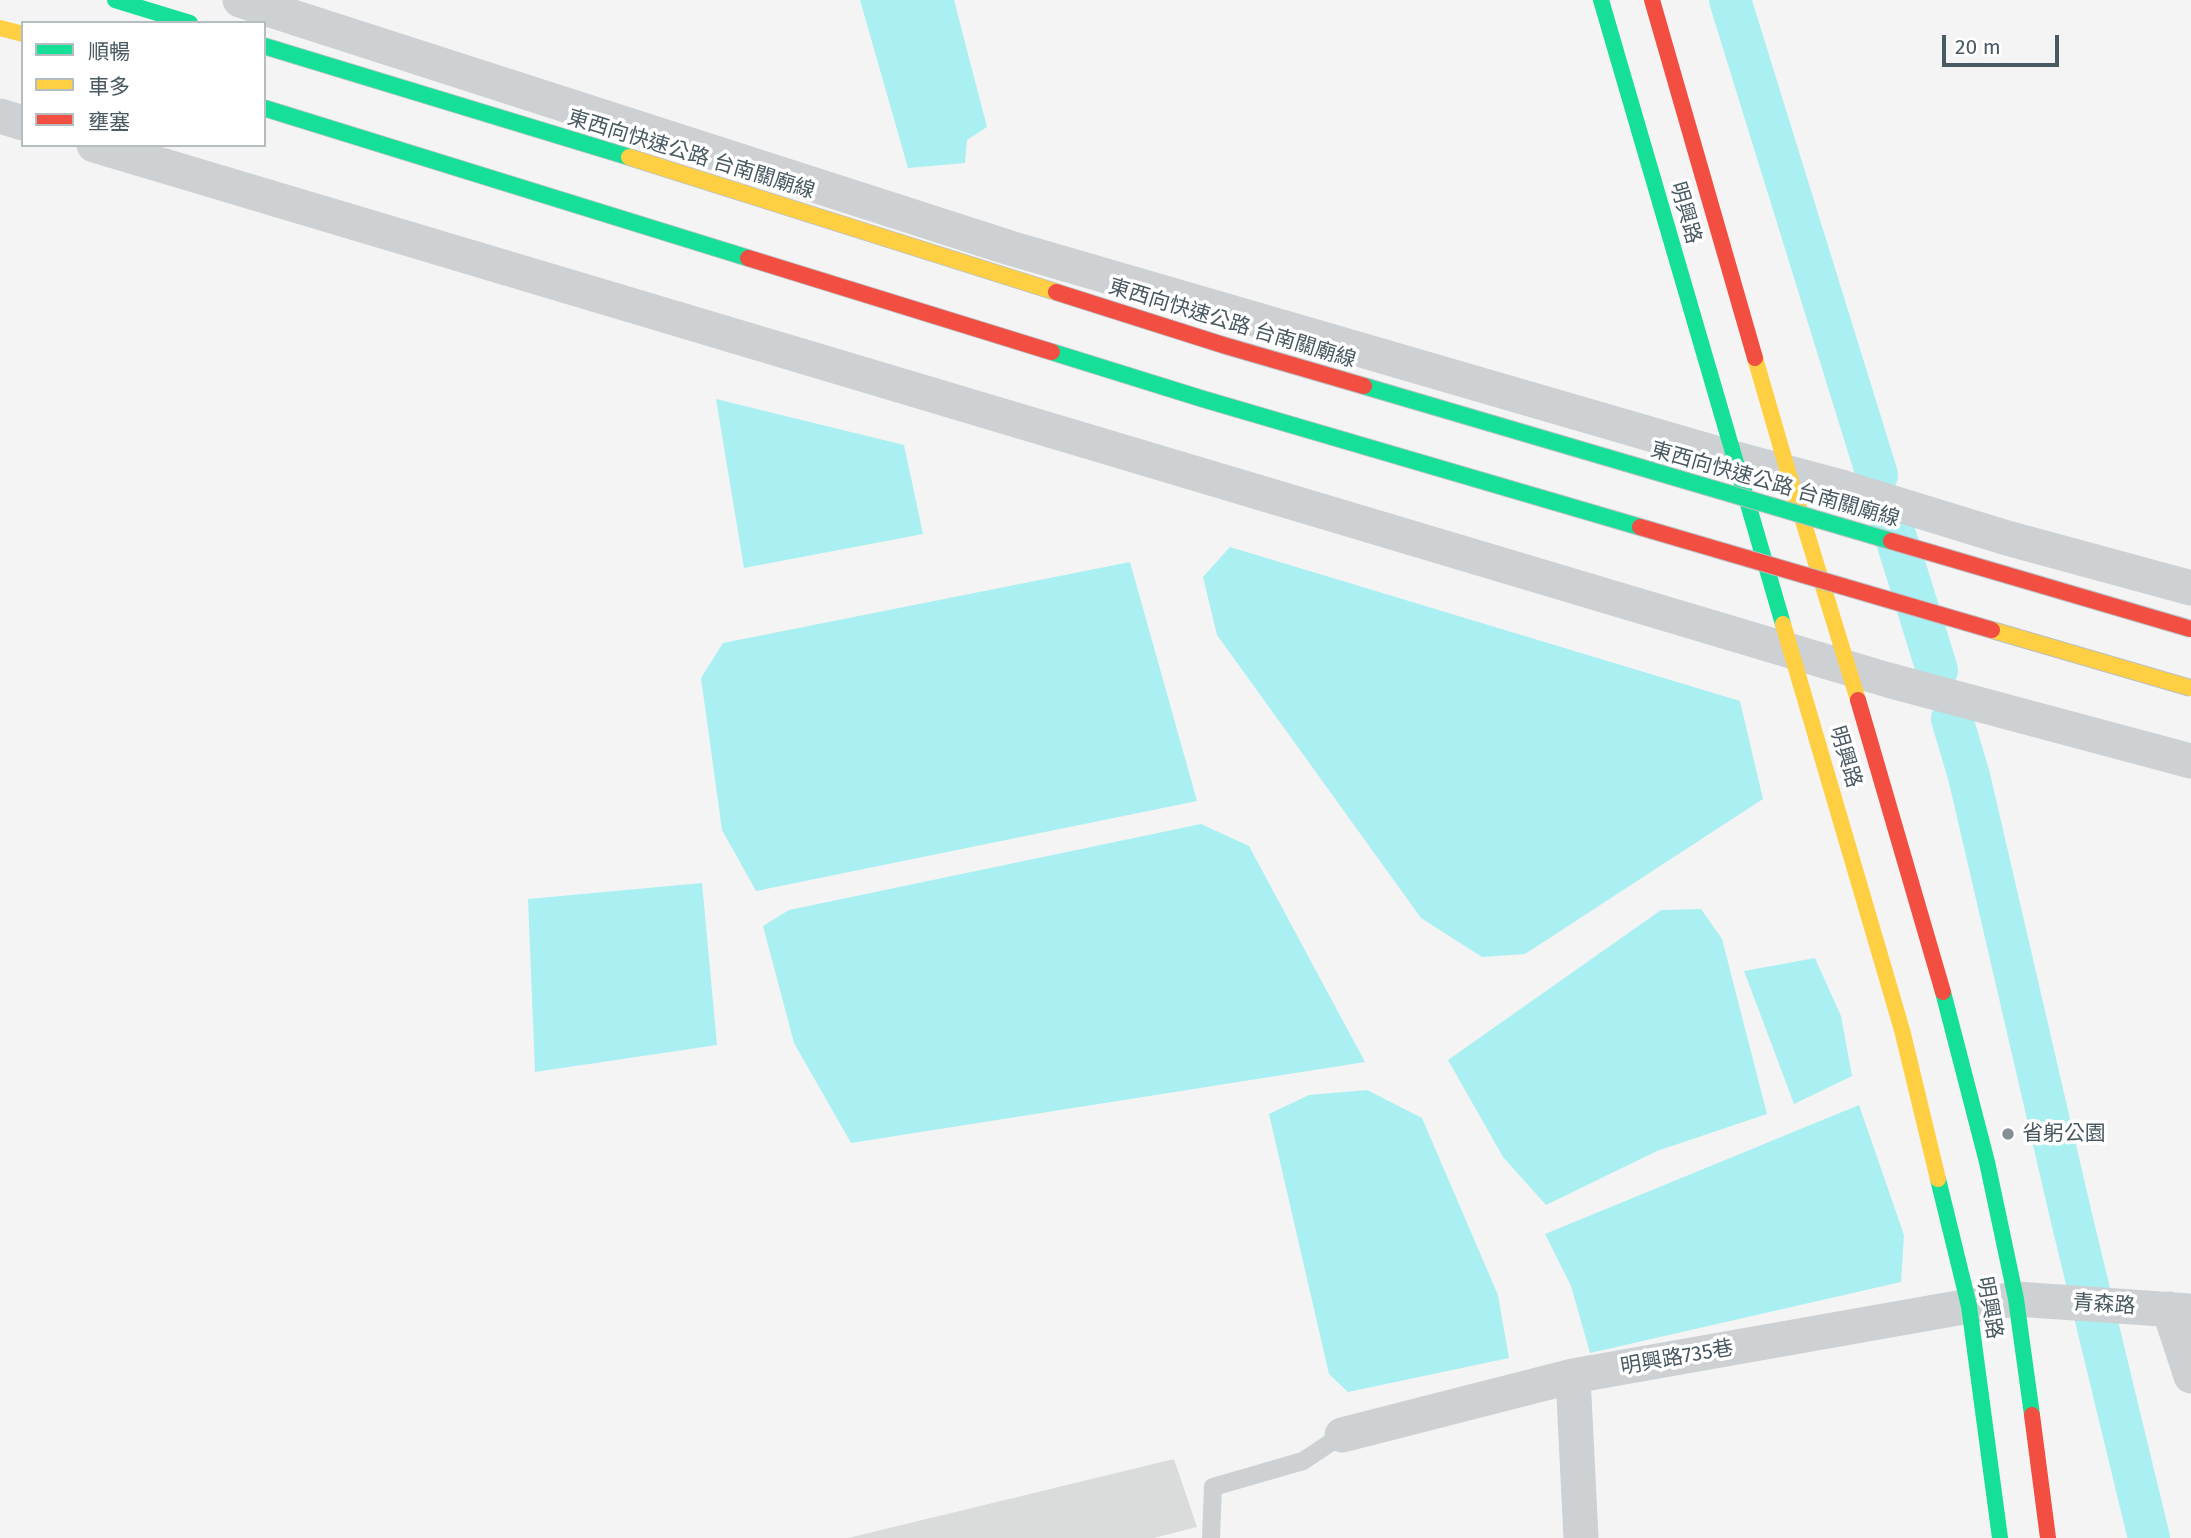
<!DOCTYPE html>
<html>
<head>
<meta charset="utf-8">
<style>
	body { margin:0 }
	#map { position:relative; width:2191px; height:1538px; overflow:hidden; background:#f4f4f4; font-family:"Fira Sans","Noto Sans TC",sans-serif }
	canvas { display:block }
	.legend { position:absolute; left:21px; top:21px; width:245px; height:126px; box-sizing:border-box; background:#fff; border:2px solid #b6bdc0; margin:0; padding:9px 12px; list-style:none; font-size:21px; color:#495a62 }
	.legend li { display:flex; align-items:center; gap:14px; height:35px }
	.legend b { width:35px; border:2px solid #b6bdc0 }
	.scale { position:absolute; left:1942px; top:35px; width:117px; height:32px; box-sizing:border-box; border:4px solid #495a62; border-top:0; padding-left:9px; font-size:21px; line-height:24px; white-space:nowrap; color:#495a62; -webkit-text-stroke:5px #fff; paint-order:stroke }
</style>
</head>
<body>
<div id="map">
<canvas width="2191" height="1538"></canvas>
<ul class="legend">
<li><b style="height:9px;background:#16e098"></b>順暢</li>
<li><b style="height:9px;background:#ffcf43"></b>車多</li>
<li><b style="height:9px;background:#f24e42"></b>壅塞</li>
</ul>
<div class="scale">20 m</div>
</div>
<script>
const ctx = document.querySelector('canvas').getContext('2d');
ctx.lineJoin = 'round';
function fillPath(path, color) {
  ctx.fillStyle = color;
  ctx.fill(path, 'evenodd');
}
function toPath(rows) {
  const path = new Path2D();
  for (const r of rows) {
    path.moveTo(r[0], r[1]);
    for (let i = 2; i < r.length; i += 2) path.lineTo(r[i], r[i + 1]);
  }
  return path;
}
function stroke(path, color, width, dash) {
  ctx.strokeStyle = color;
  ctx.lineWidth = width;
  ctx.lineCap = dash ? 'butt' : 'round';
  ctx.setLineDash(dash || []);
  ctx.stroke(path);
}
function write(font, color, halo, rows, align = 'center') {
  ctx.font = font + ' "Fira Sans","Noto Sans TC",sans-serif';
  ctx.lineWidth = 7;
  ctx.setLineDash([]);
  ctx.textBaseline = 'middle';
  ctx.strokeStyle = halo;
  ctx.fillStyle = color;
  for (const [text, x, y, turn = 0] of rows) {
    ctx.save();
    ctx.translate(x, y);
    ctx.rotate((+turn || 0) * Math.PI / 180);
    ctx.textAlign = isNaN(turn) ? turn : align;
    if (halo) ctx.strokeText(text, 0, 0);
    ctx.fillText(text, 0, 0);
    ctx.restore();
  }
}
const water = toPath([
	[860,0,954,0,987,127,967,140,965,163,908,168],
	[716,399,904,445,923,534,744,568],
	[1230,547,1740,701,1763,799,1525,954,1482,957,1421,918,1217,635,1203,577],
	[1130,562,1197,801,756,891,722,830,701,678,723,643],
	[1201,824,1249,846,1365,1062,851,1143,794,1043,763,926,789,910],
	[702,883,717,1045,535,1072,528,899],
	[1701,909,1722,939,1767,1114,1657,1151,1546,1205,1503,1157,1448,1060,1661,910],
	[1815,958,1841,1016,1852,1076,1794,1104,1744,971],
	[1367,1090,1422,1118,1498,1295,1509,1358,1348,1392,1329,1374,1269,1114,1309,1095],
	[1859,1105,1904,1235,1901,1282,1590,1353,1571,1286,1545,1234]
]);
const canal = toPath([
	[1730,0,1877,475],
	[1892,525,1937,670],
	[1952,719,1969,776,2071,1216,2149,1538]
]);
const building = toPath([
	[1174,1459,1197,1527,1154,1538,848,1538]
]);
const lane = toPath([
	[1211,1538,1213,1487,1303,1461,1342,1435]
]);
const street = toPath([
	[240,0,1010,248,1736,459,1841,487,2007,538,2191,588],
	[0,116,23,123],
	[94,145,1888,680,2191,761],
	[2169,1309,2191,1376],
	[1573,1376,1581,1538],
	[1342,1435,1573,1376,1969,1306,2016,1299,2191,1311]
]);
const fast = toPath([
	[115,0,190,23],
	[1601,0,1783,624],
	[1943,992,1987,1162,2016,1299,2032,1415],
	[1938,1179,1969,1306,2000,1538]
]);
const slow = toPath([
	[0,28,23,34],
	[1755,358,1788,472,1858,700],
	[1783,624,1902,1030,1938,1179]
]);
const jam = toPath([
	[1652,0,1755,358],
	[1858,700,1943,992],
	[2032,1415,2048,1538]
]);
const fastBridge = toPath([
	[264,46,629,157],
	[264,108,748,258],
	[1052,352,1203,399,1640,527],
	[1364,386,1891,541]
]);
const slowBridge = toPath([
	[629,157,1056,292],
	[1992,630,2191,688]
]);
const jamBridge = toPath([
	[748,258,1052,352],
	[1056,292,1223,345,1364,386],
	[1640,527,1992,630],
	[1891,541,2191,629]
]);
const markers = [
	[2008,1134,7,"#859095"]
];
const streetNames = [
	["東西向快速公路 台南關廟線",691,155,17],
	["明興路",1685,213,74],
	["東西向快速公路 台南關廟線",1232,324,17],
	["東西向快速公路 台南關廟線",1775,485,16],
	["明興路",1845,757,73],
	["青森路",2104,1305,4],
	["明興路",1989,1308,80],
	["明興路735巷",1677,1358,-10]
];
const poiNames = [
	["省躬公園",2022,1134]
];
fillPath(water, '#aaf0f3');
stroke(canal, '#aaf0f3', 42);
fillPath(building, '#dadcdc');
stroke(lane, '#cdd1d3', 18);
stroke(street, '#cdd1d3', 35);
stroke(fast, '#16e098', 16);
stroke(slow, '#ffcf43', 16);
stroke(jam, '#f24e42', 16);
stroke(fastBridge, '#b8bfc4', 18, []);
stroke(slowBridge, '#b8bfc4', 18, []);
stroke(jamBridge, '#b8bfc4', 18, []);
stroke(fastBridge, '#16e098', 16);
stroke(slowBridge, '#ffcf43', 16);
stroke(jamBridge, '#f24e42', 16);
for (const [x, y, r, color] of markers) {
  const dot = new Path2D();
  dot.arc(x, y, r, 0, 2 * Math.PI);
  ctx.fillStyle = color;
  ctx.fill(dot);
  stroke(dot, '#fff', 2.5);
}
write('21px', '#495a62', '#fff', streetNames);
write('21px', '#495a62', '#fff', poiNames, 'left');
</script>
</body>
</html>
